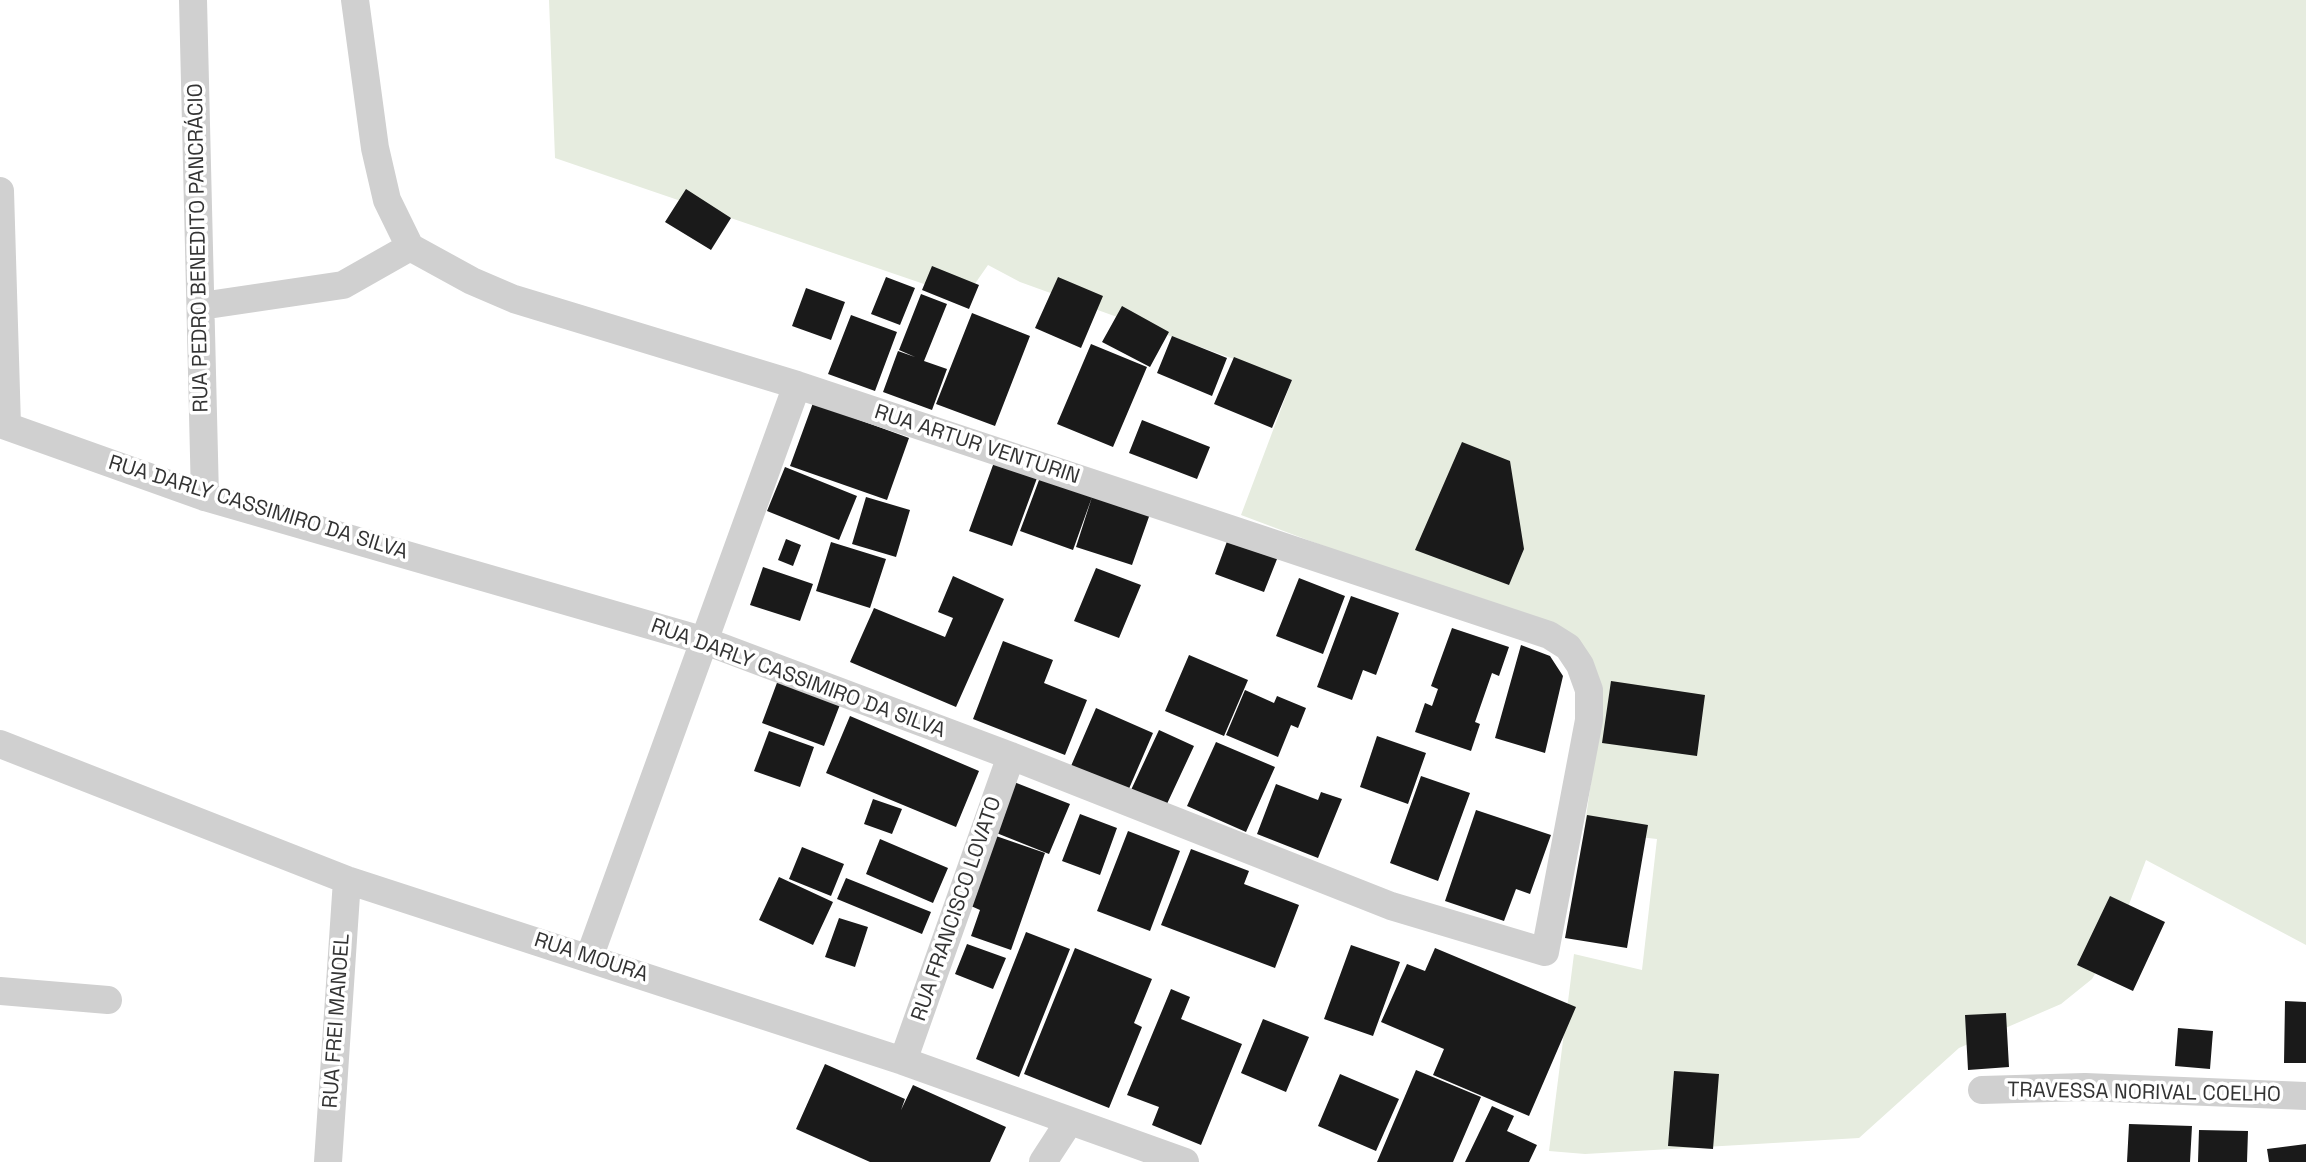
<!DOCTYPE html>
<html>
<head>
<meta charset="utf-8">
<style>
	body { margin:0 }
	canvas { display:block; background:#fff }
</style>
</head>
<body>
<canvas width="2306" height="1162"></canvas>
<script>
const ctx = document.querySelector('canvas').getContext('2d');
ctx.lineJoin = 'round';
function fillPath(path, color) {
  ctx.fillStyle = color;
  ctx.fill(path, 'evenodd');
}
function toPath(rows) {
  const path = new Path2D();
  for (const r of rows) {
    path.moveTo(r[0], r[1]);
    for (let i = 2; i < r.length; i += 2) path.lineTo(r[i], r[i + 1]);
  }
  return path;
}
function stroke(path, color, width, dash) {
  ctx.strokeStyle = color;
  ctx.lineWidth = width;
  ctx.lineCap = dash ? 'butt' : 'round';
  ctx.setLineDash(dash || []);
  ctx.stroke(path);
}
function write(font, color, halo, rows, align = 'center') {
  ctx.font = font + ' "Space Grotesk",sans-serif';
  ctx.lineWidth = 7;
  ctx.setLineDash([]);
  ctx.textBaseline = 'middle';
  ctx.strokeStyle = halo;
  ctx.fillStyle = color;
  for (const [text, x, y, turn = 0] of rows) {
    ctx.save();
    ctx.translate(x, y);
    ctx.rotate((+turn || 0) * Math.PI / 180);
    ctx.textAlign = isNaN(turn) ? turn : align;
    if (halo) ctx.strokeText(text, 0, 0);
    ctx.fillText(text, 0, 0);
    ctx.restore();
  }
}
const green = toPath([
	[549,0,2306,0,2306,945,2146,860,2116,938,2092,979,2061,1004,1959,1048,1859,1138,1585,1154,1549,1151,1574,954,1642,970,1657,839,1584,831,1601,712,1566,637,1241,515,1292,380,1020,282,988,265,965,298,555,158]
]);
const building = toPath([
	[686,189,731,218,711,250,665,222],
	[932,266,979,285,969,309,922,290],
	[886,277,915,288,900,325,871,314],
	[1058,277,1103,296,1081,348,1035,328],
	[806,288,845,302,831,340,792,326],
	[921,294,947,304,924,361,947,369,932,410,883,392,898,351,915,357,899,350],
	[1122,306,1169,332,1150,367,1102,342],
	[972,313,1030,336,995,426,936,404],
	[851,315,897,332,875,391,828,374],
	[1172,336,1227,358,1212,396,1157,373],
	[1091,344,1147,367,1113,447,1057,424],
	[1234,357,1292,380,1272,428,1214,404],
	[813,403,909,438,887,500,790,466],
	[1142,420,1210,447,1197,479,1129,453],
	[1462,442,1510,461,1524,549,1509,585,1415,550],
	[997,454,1040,470,1012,546,969,531],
	[785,467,857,496,839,540,767,511],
	[1042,472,1151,511,1132,565,1076,547,1092,497,1073,550,1020,531],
	[866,497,910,510,896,557,852,544],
	[1229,536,1279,554,1264,592,1215,574],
	[786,539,801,545,793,566,778,560],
	[831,542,886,559,870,608,816,591],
	[763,567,813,584,800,621,750,605],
	[1096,568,1141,585,1119,638,1074,621],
	[953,576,1004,599,956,707,850,662,874,608,945,637,953,618,938,612],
	[1299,578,1345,596,1323,654,1276,636],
	[1351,596,1399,613,1376,675,1363,670,1352,700,1317,687],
	[1452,628,1509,647,1499,676,1492,673,1475,722,1480,724,1471,751,1415,732,1425,703,1432,706,1438,689,1431,686],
	[1003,641,1053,660,1044,683,1087,700,1065,755,973,719],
	[1521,645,1550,656,1563,676,1545,753,1495,738],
	[1189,655,1248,680,1224,736,1165,711],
	[778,680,841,702,824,746,762,723],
	[1611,681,1705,695,1697,756,1602,743],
	[1245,690,1274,703,1277,696,1306,708,1298,728,1291,725,1278,757,1226,735],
	[1096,708,1153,733,1128,791,1071,766],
	[850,716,979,771,956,827,826,773],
	[1159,730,1194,746,1166,806,1131,790],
	[769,731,814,747,800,787,754,771],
	[1377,736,1426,753,1408,804,1360,787],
	[1216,742,1275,767,1246,832,1187,806],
	[1421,776,1470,793,1438,881,1390,863],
	[1014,782,1070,804,1049,854,994,832],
	[1276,784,1318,800,1321,792,1342,799,1318,858,1257,834],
	[873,799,902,809,892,834,864,824],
	[1476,810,1551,835,1530,894,1516,889,1504,921,1445,901],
	[1080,814,1117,828,1100,875,1062,861],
	[1587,815,1648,825,1627,948,1565,938],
	[1128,831,1180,851,1150,931,1097,911],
	[996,836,1045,853,1011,950,971,936,980,910,971,906],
	[880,839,948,868,933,903,866,874],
	[802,847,844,864,831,896,789,879],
	[1191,849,1249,871,1244,884,1299,905,1275,968,1161,925],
	[779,877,833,902,813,945,759,920],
	[846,878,931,912,922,934,837,899],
	[2110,896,2165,922,2133,991,2077,965],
	[839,918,868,927,855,967,825,957],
	[1026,932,1070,949,1019,1077,976,1059],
	[967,944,1006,958,993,989,955,974],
	[1351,945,1400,962,1373,1036,1324,1019],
	[1075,948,1152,979,1134,1023,1142,1027,1109,1108,1024,1074],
	[1435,948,1576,1007,1529,1116,1433,1075,1444,1049,1381,1022,1407,964,1425,971],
	[1171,989,1190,997,1181,1019,1242,1044,1201,1145,1152,1125,1159,1107,1127,1095],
	[2285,1001,2306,1002,2306,1063,2284,1063],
	[2006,1013,2009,1067,1968,1070,1965,1015],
	[1263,1019,1309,1037,1286,1092,1241,1073],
	[2178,1028,2213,1031,2210,1069,2175,1066],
	[825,1064,905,1099,901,1110,913,1085,1006,1127,990,1162,870,1162,796,1129],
	[1416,1070,1481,1097,1453,1162,1377,1162],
	[1674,1071,1719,1074,1713,1149,1668,1146],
	[1340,1074,1399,1099,1376,1151,1318,1126],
	[1492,1106,1514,1116,1507,1131,1537,1145,1529,1162,1465,1162],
	[2129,1124,2192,1126,2190,1162,2127,1162],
	[2199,1130,2248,1131,2247,1162,2198,1162],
	[2306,1144,2306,1162,2269,1162,2267,1149]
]);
const minor = toPath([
	[193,0,205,497],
	[355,0,375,148,387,200,410,247],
	[0,191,7,426],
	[201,306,343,285,410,247],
	[0,424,205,497,705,641,1011,756,1391,906,1545,952,1589,720,1589,690,1580,665,1568,647,1549,635,797,385,514,299,472,281,410,247],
	[0,744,347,880,903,1061,1185,1162],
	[589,958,797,385],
	[0,991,108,1000],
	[903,1061,1011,756],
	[1982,1090,2085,1087,2306,1096],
	[328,1162,347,880],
	[1043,1162,1069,1122]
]);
const streetNames = [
	["RUA PEDRO BENEDITO PANCRÁCIO",199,248,-91],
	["RUA ARTUR VENTURIN",977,445,18],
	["RUA DARLY CASSIMIRO DA SILVA",258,508,17],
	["RUA DARLY CASSIMIRO DA SILVA",798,679,20],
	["RUA FRANCISCO LOVATO",957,909,-71],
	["RUA MOURA",591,958,18],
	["RUA FREI MANOEL",337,1021,-86],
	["TRAVESSA NORIVAL COELHO",2144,1093,1]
];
fillPath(green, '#e6ecdf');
fillPath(building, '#1a1a1a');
stroke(minor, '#d0d0d0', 28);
write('21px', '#333', '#fff', streetNames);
</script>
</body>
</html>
